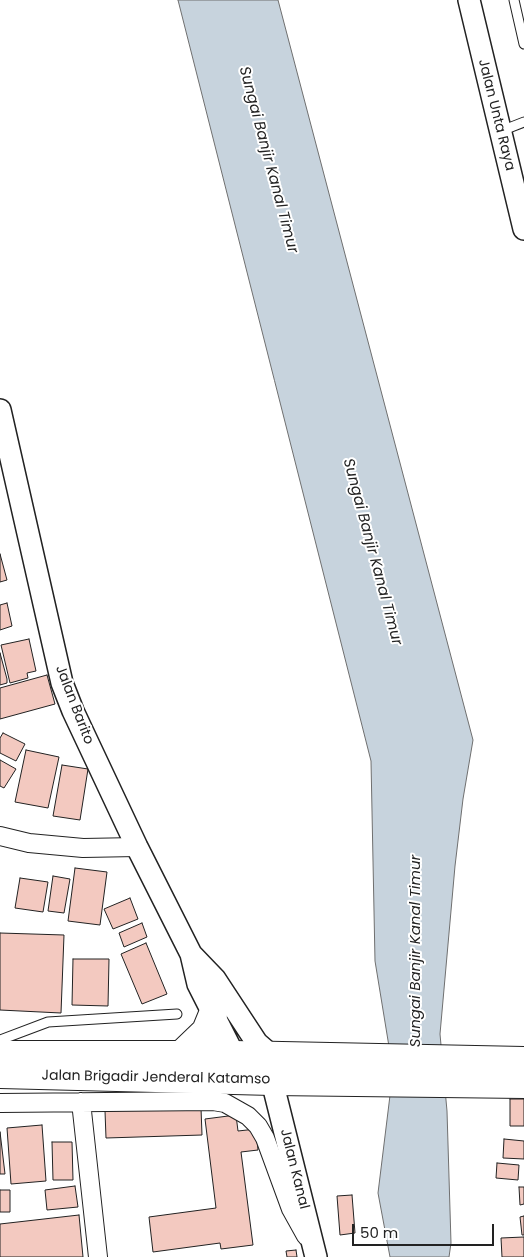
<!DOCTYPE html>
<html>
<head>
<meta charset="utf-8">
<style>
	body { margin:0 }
	#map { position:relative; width:524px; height:1257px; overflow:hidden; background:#fff; font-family:Poppins,sans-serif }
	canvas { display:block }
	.scale { position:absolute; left:352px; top:1224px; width:142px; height:22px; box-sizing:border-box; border:2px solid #222; border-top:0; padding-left:6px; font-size:15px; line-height:18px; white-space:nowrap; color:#222; -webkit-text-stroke:4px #fff; paint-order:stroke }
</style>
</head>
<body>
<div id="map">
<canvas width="524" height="1257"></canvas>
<div class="scale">50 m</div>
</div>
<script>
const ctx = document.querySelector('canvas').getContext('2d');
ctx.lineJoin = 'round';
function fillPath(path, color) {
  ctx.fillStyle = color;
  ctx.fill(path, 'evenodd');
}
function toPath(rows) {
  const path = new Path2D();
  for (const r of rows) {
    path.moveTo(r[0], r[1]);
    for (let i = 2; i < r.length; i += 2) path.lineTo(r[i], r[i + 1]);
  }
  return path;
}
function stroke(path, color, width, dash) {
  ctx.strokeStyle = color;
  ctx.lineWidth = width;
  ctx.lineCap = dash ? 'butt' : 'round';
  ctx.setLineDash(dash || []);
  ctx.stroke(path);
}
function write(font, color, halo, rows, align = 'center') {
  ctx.font = font + ' Poppins,sans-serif';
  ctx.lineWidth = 4;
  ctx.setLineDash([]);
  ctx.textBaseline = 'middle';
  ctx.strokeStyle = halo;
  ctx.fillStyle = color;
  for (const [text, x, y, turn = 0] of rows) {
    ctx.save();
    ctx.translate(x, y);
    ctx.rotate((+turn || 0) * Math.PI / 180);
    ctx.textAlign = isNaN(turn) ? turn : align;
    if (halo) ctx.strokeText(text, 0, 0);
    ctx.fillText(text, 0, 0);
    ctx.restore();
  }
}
const water = toPath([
	[178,0,278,0,473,740,463,799,455,866,440,1034,447,1111,451,1243,449,1257,390,1257,378,1193,393,1071,375,961,371,761,178,0]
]);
const building = toPath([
	[0,554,7,580,0,582,0,554],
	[7,603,12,626,0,630,0,605,7,603],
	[29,639,36,671,27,673,28,678,10,683,1,645,29,639],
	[0,653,7,679,7,683,0,685,0,653],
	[47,675,55,704,0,719,0,688,47,675],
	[3,733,25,744,16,761,0,753,0,738,3,733],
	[26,750,59,757,48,808,15,802,26,750],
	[0,760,16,769,4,788,0,786,0,760],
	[62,765,88,769,80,820,53,816,62,765],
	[75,868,107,872,100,925,68,921,75,868],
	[53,876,70,879,64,913,48,911,53,876],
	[20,878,48,882,43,912,15,908,20,878],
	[130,898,138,919,113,929,104,909,130,898],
	[142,923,147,937,124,947,119,933,142,923],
	[0,933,64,935,61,1013,0,1010,0,933],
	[146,943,167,994,142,1004,121,954,146,943],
	[73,959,109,959,108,1006,72,1005,73,959],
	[510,1099,524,1099,524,1126,510,1126,510,1099],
	[201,1108,202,1135,106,1138,105,1111,201,1108],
	[236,1115,238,1131,256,1129,258,1150,241,1152,253,1245,221,1249,220,1243,153,1252,149,1217,216,1208,205,1119,236,1115],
	[42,1125,46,1181,11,1184,7,1128,42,1125],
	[0,1132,5,1174,0,1174,0,1132],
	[504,1139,524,1141,524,1159,503,1158,504,1139],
	[52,1142,72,1142,73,1180,53,1180,52,1142],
	[497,1163,519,1165,518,1180,496,1178,497,1163],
	[75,1186,78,1207,47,1210,45,1190,75,1186],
	[519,1187,524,1187,524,1204,520,1205,519,1187],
	[0,1190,10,1190,10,1212,0,1212,0,1190],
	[352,1195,355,1233,340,1235,337,1196,352,1195],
	[79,1215,83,1257,0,1257,0,1224,79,1215],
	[524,1216,524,1235,522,1235,520,1217,524,1216],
	[524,1237,524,1257,502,1257,501,1238,524,1237],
	[296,1250,297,1257,287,1257,286,1251,296,1250]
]);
const service = toPath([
	[514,0,524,44],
	[501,131,524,122],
	[0,1040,48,1022,177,1014]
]);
const minor = toPath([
	[0,836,29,843,83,848,137,847],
	[81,1102,98,1257],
	[0,1103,213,1101,225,1103,248,1116,258,1126,265,1138,291,1209,306,1236]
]);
const tertiary = toPath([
	[469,0,524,229],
	[0,410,62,683,73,711,137,847,191,954,198,984,234,1055],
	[191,954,215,979,257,1043,272,1056],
	[272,1081,316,1257]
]);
const primary = toPath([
	[0,1055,234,1055,524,1061],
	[181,1055,206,1031,213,1014],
	[0,1074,272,1081,524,1084]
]);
const streetNames = [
	["Jalan Unta Raya",496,115,76],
	["Jalan Barito",74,705,69],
	["Jalan Brigadir Jenderal Katamso",156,1078,1],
	["Jalan Kanal",294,1169,76]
];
const waterNames = [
	["Sungai Banjir Kanal Timur",268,160,75],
	["Sungai Banjir Kanal Timur",372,552,75],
	["Sungai Banjir Kanal Timur",416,951,-90]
];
fillPath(water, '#c7d3dd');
stroke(water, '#6f6f6f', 1);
fillPath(building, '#f3c9c0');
stroke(building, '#222', 1);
stroke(service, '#222', 11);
stroke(minor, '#222', 20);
stroke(tertiary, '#222', 24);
stroke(primary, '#222', 30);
stroke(service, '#fff', 9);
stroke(minor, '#fff', 18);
stroke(tertiary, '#fff', 21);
stroke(primary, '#fff', 28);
write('14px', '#222', '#fff', streetNames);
write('italic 15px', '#222', '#fff', waterNames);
</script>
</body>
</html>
